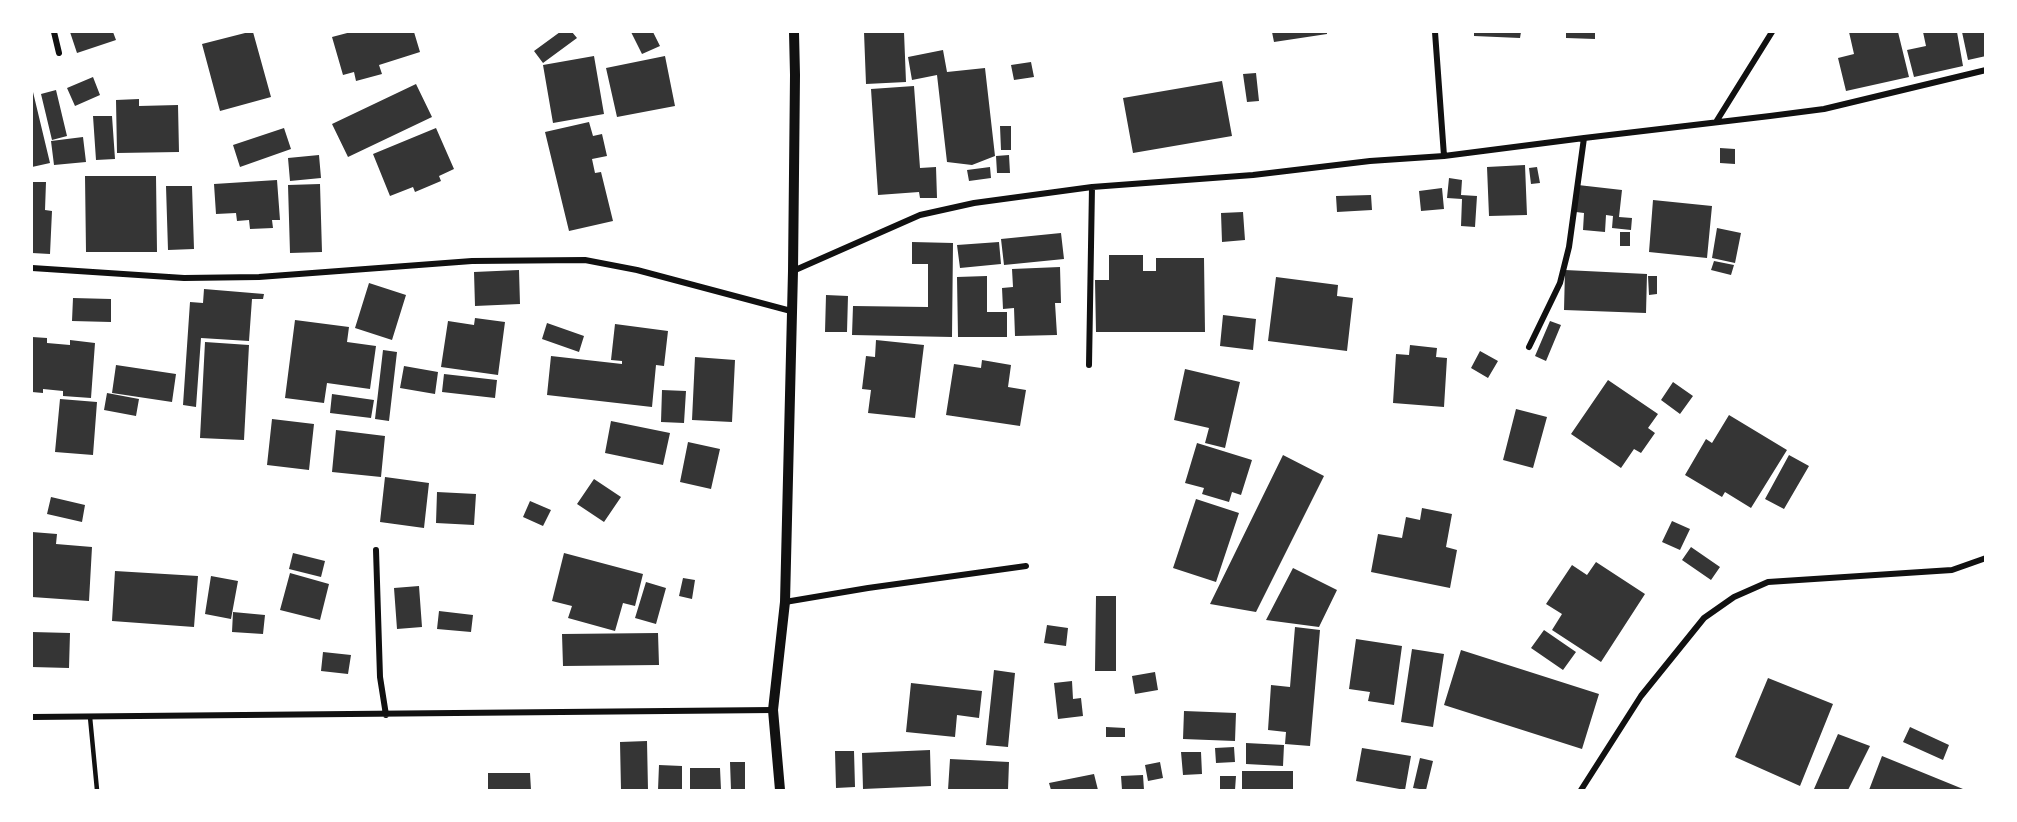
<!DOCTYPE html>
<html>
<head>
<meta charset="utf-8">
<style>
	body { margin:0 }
	#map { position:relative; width:2017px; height:822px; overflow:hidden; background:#fff; font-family:Mulish,sans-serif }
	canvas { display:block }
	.frame { position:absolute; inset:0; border:33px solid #fff; pointer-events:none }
</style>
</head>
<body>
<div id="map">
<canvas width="2017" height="822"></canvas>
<div class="frame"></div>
</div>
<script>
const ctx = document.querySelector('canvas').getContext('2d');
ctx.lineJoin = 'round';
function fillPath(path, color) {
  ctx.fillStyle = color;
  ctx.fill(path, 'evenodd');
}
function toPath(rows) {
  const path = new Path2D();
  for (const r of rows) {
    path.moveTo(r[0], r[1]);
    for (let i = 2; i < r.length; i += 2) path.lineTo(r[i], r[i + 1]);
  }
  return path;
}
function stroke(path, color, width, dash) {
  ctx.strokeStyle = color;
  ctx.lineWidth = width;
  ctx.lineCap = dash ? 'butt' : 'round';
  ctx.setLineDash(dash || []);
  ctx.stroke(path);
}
const building = toPath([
	[70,32,113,32,116,40,77,53],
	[249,32,253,32,271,97,220,111,202,44],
	[351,32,414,32,420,52,379,65,382,74,356,81,354,72,343,75,332,37],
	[560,32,572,32,577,38,543,63,534,51],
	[631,32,653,32,660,46,642,54],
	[864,32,904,32,906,82,866,84],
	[1272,32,1327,32,1327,34,1274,42],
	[1474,32,1521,32,1520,38,1474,36],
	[1566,32,1595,32,1595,39,1566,38],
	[1849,32,1898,32,1909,77,1846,91,1838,58,1854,54],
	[1923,32,1957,32,1963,66,1914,77,1907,50,1926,46],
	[1962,32,1986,32,1986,56,1968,60],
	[943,50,947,72,985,68,995,156,972,165,947,162,937,75,912,80,908,57],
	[594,56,604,114,553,123,543,65],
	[665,56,675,106,617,117,606,68],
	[1031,62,1034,77,1014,80,1011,65],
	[1256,73,1259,101,1247,102,1243,74],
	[93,77,100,95,75,106,67,88],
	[1222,81,1232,136,1133,153,1123,98],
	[416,84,432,117,348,157,332,124],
	[914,86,920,168,936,167,937,198,920,198,919,192,878,195,871,89],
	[56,90,67,136,52,140,41,94],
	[33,92,50,163,32,167,32,93],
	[139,99,139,106,178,105,179,152,117,153,116,100],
	[93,116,112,116,115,159,96,160],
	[589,122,593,136,602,134,607,156,592,159,595,173,601,172,613,221,569,231,545,132],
	[1000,126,1011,126,1011,150,1001,150],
	[284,128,291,149,240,167,233,145],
	[436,128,454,169,439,176,441,181,415,192,413,187,390,196,373,154],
	[83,137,86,162,54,165,51,141],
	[1720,148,1735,149,1735,164,1720,163],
	[319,155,321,178,290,181,288,158],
	[1009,155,1010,173,997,173,996,156],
	[1525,165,1527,215,1489,216,1487,167],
	[990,167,991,178,969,181,967,170],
	[1537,167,1540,183,1531,184,1529,168],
	[85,176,156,176,157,252,86,252],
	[1449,178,1462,180,1461,195,1477,196,1475,227,1461,226,1462,199,1447,198],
	[277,180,280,220,272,220,273,228,250,229,249,220,237,221,236,213,216,214,214,184],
	[32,182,46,182,45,210,52,211,50,254,32,253],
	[320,184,322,252,290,253,288,185],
	[1578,185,1622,190,1619,217,1632,218,1631,230,1612,228,1613,216,1606,215,1605,232,1583,230,1584,213,1576,212],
	[166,186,192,186,194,249,168,250],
	[1442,188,1444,209,1421,211,1419,191],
	[1371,195,1372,210,1337,212,1336,196],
	[1653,200,1712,206,1707,258,1649,252],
	[1243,212,1245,240,1222,242,1221,213],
	[1717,228,1741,233,1735,263,1712,258],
	[1620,232,1630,232,1630,246,1620,246],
	[1061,233,1064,259,1004,265,1001,239],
	[912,242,953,243,952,337,852,335,853,306,928,307,928,264,912,264],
	[999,242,1001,264,960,268,957,245],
	[1109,255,1143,255,1143,271,1156,271,1156,258,1204,258,1205,332,1096,332,1095,280,1109,280],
	[1714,261,1734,265,1731,275,1711,270],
	[1060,267,1061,303,1055,303,1057,335,1015,336,1014,308,1003,309,1002,288,1013,287,1012,269],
	[519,270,520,304,475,306,474,272],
	[1565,270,1647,274,1646,313,1564,310],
	[987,276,987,312,1007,312,1007,337,958,337,957,277],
	[1648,276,1657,276,1657,294,1649,295],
	[1276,277,1338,285,1337,296,1353,298,1347,351,1268,341],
	[369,283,406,295,392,340,355,328],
	[204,289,264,294,263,299,252,299,249,341,201,338,196,407,183,405,190,302,203,303],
	[826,295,848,296,847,332,825,332],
	[73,298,111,299,111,322,72,321],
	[1223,315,1256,319,1253,350,1220,346],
	[475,318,505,322,498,375,441,367,448,321,474,325],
	[295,320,349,327,347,342,376,346,370,389,327,383,324,403,285,398],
	[1550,321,1561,325,1546,361,1535,356],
	[547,323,584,336,579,352,542,339],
	[615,324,668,331,664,366,656,365,652,407,547,395,551,356,622,364,622,361,611,360],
	[32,337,47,338,47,343,70,345,70,340,95,343,91,398,63,396,63,391,43,389,43,393,32,392],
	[876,340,924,345,915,418,868,413,871,390,862,389,866,356,875,357],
	[205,342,249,345,244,440,200,438],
	[1410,345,1437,348,1436,357,1447,358,1444,407,1393,403,1396,354,1409,355],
	[383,350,397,352,389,421,375,419],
	[1480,351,1498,361,1488,378,1471,368],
	[695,357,735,360,732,422,692,420],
	[982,360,1011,365,1008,387,1026,390,1020,426,946,415,954,364,981,368],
	[116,365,176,374,172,402,112,393],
	[404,366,438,372,435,394,400,388],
	[1185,369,1240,382,1225,448,1205,443,1209,428,1174,420],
	[444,374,497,380,495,398,442,392],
	[1608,380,1658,414,1648,428,1655,433,1641,453,1634,449,1621,468,1571,434],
	[1673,382,1693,396,1680,414,1661,400],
	[662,390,686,391,684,423,661,422],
	[107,393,139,399,136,416,104,410],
	[332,394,374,400,371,418,330,413],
	[60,399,97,402,93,455,55,452],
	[1516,409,1547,417,1533,468,1503,460],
	[1729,415,1787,450,1751,508,1725,492,1722,497,1685,475,1706,439,1712,443],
	[272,419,314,424,309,470,267,465],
	[611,421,670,433,663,465,605,453],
	[336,430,385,436,381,477,332,472],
	[688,442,720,449,711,489,680,482],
	[1197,443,1252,460,1241,495,1232,492,1229,502,1202,494,1204,488,1185,483],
	[1283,455,1324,476,1256,612,1210,604],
	[1789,455,1809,466,1784,509,1765,499],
	[385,477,429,483,424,528,380,522],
	[594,479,621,497,604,522,577,504],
	[437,492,476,494,474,525,436,523],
	[51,497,85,505,82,522,47,514],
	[1196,499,1239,513,1216,582,1173,568],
	[530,501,551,510,543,526,523,517],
	[1422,508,1452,514,1446,547,1457,550,1450,588,1371,572,1378,534,1402,538,1406,517,1420,520],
	[1672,521,1690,529,1680,550,1662,542],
	[32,532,57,534,56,544,92,547,89,601,32,597],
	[1691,547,1720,567,1711,580,1682,560],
	[293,553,325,561,321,577,289,569],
	[564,553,643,574,635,606,623,603,615,631,568,618,572,606,552,601],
	[1596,562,1645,594,1601,662,1552,630,1562,614,1546,604,1572,565,1587,575],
	[1293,568,1337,590,1319,627,1266,620],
	[115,571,198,576,194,627,112,621],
	[290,573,329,584,320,620,280,610],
	[211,576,238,581,231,619,205,614],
	[683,578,695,580,692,599,679,596],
	[646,582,666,588,656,624,635,618],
	[419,586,422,627,397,629,394,588],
	[1096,596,1116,596,1116,671,1095,671],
	[439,611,473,615,471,632,437,629],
	[233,612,265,615,263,634,232,632],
	[1047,625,1068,628,1066,646,1044,643],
	[1295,627,1320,630,1310,746,1285,744,1286,732,1268,730,1271,685,1290,687],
	[1544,630,1576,652,1563,670,1531,648],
	[32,632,70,633,69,668,32,667],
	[658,633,659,665,563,666,562,634],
	[1356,639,1402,646,1394,705,1368,701,1370,692,1349,689],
	[1412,649,1444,654,1433,727,1401,722],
	[1461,650,1599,694,1582,749,1444,705],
	[323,652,351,655,348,674,321,671],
	[994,670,1015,673,1008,747,986,745],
	[1155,672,1158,690,1135,694,1132,676],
	[1768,678,1833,704,1800,786,1735,757],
	[1072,681,1073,699,1081,698,1083,716,1058,719,1054,683],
	[911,683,982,691,979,718,957,715,955,737,906,732],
	[1184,711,1236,713,1235,741,1183,739],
	[1106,727,1125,728,1125,737,1106,737],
	[1910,727,1949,745,1943,760,1903,742],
	[1838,734,1870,746,1848,790,1816,790,1814,789],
	[647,741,648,790,621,790,620,742],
	[1246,743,1284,745,1283,766,1246,764],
	[1234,747,1235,762,1216,763,1215,748],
	[1362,748,1411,756,1405,790,1356,781],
	[930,750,931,786,863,789,862,753],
	[835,751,854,751,855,787,836,788],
	[1181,752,1201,752,1202,774,1183,775],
	[1882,756,1963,789,1962,790,1869,790],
	[1420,758,1433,761,1426,790,1413,788],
	[950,759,1009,762,1008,790,948,790],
	[730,762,745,762,745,790,731,790],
	[1160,762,1163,778,1148,781,1145,765],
	[659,765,682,766,682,790,658,790],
	[690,768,720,768,721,790,690,790],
	[1242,771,1293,771,1293,790,1242,790],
	[488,773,530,773,531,790,488,790],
	[1094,774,1098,790,1051,790,1049,783],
	[1143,775,1144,790,1122,790,1121,776],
	[1220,776,1236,776,1235,790,1220,790]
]);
const service = toPath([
	[90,717,97,790]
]);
const minor = toPath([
	[54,32,59,53],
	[1435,32,1444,156],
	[1716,122,1772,32],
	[32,268,184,278,259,277,472,261,585,260,637,270,791,311],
	[793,271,920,215,974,203,1092,187,1253,175,1370,161,1444,156,1584,138,1770,116,1824,109,1986,70],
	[1529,347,1560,283,1569,247,1584,138],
	[1089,365,1092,187],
	[376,550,380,677,386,715],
	[785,602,868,588,1026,566],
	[32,717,773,710],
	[1581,790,1641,696,1704,618,1734,597,1768,582,1952,570,1986,558]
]);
const tertiary = toPath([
	[780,790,773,710,785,602,793,271,795,75,794,32]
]);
fillPath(building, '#353535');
stroke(service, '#111', 4.5);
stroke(minor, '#111', 6);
stroke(tertiary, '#111', 10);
</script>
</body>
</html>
